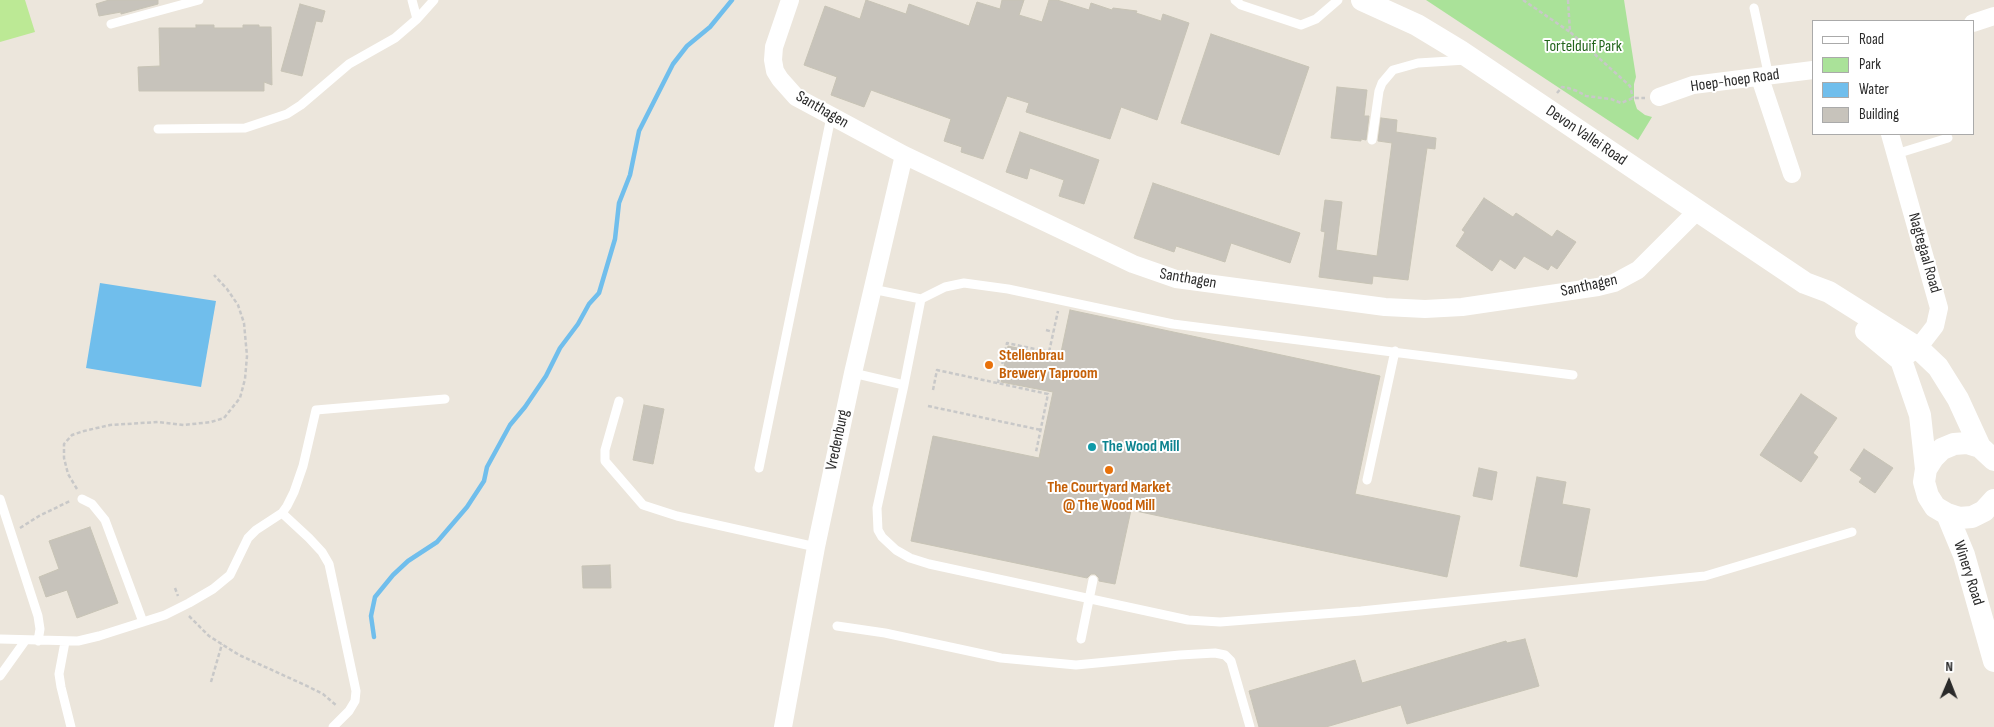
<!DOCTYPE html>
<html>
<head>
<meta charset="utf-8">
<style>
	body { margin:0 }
	#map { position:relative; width:1994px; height:727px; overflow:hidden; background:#ece6dc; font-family:"Sofia Sans Condensed",sans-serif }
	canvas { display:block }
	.legend { position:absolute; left:1812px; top:20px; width:162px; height:115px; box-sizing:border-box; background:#fff; border:1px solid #aaa; margin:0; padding:6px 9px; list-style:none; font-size:15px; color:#2a2a2a }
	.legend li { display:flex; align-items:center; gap:10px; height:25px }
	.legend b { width:25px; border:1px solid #aaa }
	.north { position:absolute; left:1924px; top:657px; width:50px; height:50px; -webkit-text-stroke:4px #fff; paint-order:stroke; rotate:1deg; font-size:14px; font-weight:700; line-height:20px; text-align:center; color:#2a2a2a }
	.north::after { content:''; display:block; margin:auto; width:18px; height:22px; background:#2a2a2a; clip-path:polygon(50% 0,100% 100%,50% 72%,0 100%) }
</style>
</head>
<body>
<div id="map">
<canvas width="1994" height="727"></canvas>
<ul class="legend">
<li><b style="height:6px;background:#fff"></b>Road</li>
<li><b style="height:14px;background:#aae299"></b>Park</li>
<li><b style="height:14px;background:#70beec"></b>Water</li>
<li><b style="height:14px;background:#c7c3bb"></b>Building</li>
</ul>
<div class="north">N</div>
</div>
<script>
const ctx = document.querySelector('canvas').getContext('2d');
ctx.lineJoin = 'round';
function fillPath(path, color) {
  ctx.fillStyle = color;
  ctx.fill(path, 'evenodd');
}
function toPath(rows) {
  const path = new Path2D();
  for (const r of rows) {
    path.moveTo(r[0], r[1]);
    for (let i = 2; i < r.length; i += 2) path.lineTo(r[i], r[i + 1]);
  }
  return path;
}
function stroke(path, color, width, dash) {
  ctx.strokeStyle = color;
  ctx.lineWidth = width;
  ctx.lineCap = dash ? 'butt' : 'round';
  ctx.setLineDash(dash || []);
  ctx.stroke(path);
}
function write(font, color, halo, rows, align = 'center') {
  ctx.font = font + ' "Sofia Sans Condensed",sans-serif';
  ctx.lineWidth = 4;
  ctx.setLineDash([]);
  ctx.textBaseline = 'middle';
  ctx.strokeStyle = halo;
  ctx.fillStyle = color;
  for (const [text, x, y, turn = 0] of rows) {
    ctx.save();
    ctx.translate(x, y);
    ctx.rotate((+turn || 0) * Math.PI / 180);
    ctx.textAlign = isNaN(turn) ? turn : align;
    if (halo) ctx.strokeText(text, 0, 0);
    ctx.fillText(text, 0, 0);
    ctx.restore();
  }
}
const green = toPath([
	[1426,0,1624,0,1636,77,1634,84,1634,100,1637,109,1645,115,1652,117,1638,140]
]);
const pitch = toPath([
	[0,0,25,0,35,32,0,42]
]);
const water = toPath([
	[100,283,216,301,201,387,86,368]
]);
const stream = toPath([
	[374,637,371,616,375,597,393,575,408,561,437,542,467,507,484,481,487,467,510,425,525,407,546,376,560,348,578,324,589,304,599,293,615,239,619,203,630,175,639,131,673,64,687,46,710,27,732,0]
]);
const building = toPath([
	[109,0,158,0,158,4,121,14,121,12,99,16,96,4,109,0],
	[866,0,906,14,909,4,969,26,977,2,1000,9,1002,0,1024,0,1019,15,1042,22,1049,0,1057,0,1089,10,1091,3,1112,10,1113,8,1137,11,1136,13,1161,21,1163,14,1189,23,1157,120,1121,107,1110,139,1026,112,1029,103,1007,96,983,159,961,152,962,147,944,141,951,119,871,90,864,107,831,95,837,77,804,65,825,6,860,19,866,0],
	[300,4,325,11,322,22,316,21,302,76,281,71,300,4],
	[196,25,214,25,214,28,243,28,243,25,259,25,259,27,271,27,272,85,264,82,264,91,139,91,138,67,160,66,159,28,196,28,196,25],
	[1211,34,1309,67,1279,155,1181,123,1211,34],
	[1337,87,1367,90,1364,116,1369,116,1366,140,1361,139,1361,141,1331,138,1337,87],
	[1381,118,1397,120,1396,132,1436,138,1435,149,1427,148,1408,280,1373,276,1372,284,1319,277,1325,232,1321,231,1325,200,1342,202,1336,250,1377,256,1392,143,1378,141,1381,118],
	[1020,132,1099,160,1084,204,1059,196,1064,180,1030,168,1027,179,1006,172,1020,132],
	[1153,183,1300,233,1290,263,1231,243,1225,262,1176,246,1174,252,1134,238,1153,183],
	[1484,198,1513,217,1516,213,1552,237,1557,230,1576,242,1557,269,1551,265,1548,270,1524,256,1515,269,1500,259,1492,271,1456,246,1465,232,1462,230,1484,198],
	[1070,310,1380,376,1355,494,1460,516,1447,577,1131,510,1115,584,1099,581,1099,578,1095,574,1091,574,1087,578,911,541,933,436,1039,458,1053,392,1001,382,1008,346,1060,357,1070,310],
	[1801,394,1837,418,1813,453,1818,457,1801,482,1760,455,1801,394],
	[644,405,664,409,653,464,633,460,644,405],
	[1864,449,1893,468,1875,493,1859,482,1862,478,1850,470,1864,449],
	[1479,468,1497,472,1492,500,1473,496,1479,468],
	[1537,477,1566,482,1562,504,1590,509,1577,577,1520,566,1537,477],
	[90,527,118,603,77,618,67,590,46,597,39,577,59,569,49,541,90,527],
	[610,565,611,588,583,588,582,566,610,565],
	[1525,639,1539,686,1407,724,1401,705,1326,727,1259,727,1249,691,1355,660,1362,683,1506,641,1507,643,1525,639]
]);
const path = toPath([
	[1523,0,1570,32],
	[1568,0,1570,32,1630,86,1633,98],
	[1557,93,1562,87,1568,88,1577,91,1586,96,1611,99,1621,103,1633,98,1645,98],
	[1046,330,1053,332],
	[998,383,1007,343,1049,352,1058,311],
	[933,390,937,370,1048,394,1036,452],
	[928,406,1041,430],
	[77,489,68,474,64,458,64,444,72,435,84,431,110,425,158,422,184,425,211,422,224,418,240,398,245,379,247,356,244,323,238,305,227,289,214,275],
	[20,528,39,516,70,501],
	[175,588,178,596],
	[189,616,209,636,239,655,307,686,323,694,337,706],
	[211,682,222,644]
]);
const service = toPath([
	[412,0,417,19],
	[1235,0,1241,5,1301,25,1316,19,1338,0],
	[1754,8,1769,77],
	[111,24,199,0],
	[158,129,245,128,287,114,301,105,349,64,395,38,417,19,434,0],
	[1372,140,1379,91,1382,83,1393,70,1418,63,1466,60],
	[1896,154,1948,138],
	[872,289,921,299],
	[853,373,904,385,877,508,878,530,882,537,896,550,910,558,929,564,1188,620,1220,622,1361,611,1705,576,1852,532],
	[904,385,921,299,945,287,964,283,1008,289,1173,324,1573,375],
	[619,401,605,450,605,461,643,505,677,516,816,547],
	[759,468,831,117],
	[1367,480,1395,351],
	[0,499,38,616,40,629,38,641],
	[82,499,92,504,105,520,143,622],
	[282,513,309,538,322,552,329,564,356,691,355,701,349,711,333,727],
	[837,626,885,633,1001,658,1076,665,1180,655,1215,653,1225,655,1231,661,1250,727],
	[0,639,78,641,99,636,165,615,189,603,213,589,230,575,248,538,256,530,282,513,287,506,294,492,303,466,316,410,445,399],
	[1081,639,1093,580],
	[65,642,59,674,61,687,71,727],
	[0,676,25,641]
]);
const minor = toPath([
	[790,0,774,47,773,60,775,71,780,79,796,97,904,155,1133,264,1176,279,1385,307,1425,309,1462,307,1598,287,1614,283,1638,270,1697,211],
	[1973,23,1994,16],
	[1760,78,1792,174],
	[1659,97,1693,85,1813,70],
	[1890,134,1939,308,1935,326,1918,348,1908,355],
	[783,727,816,547,853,373,904,155]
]);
const tertiary = toPath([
	[1362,0,1417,25,1460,51,1805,283,1829,292,1918,348,1938,367,1958,399,1980,447],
	[1866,331,1901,360,1920,415,1926,469],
	[1994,460,1980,447,1967,443,1954,444,1942,449,1933,458,1926,469,1924,482,1928,496,1935,507,1947,514,1959,518,1972,517,1984,511,1994,500],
	[1947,514,1964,555,1994,661]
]);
const markers = [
	[989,365,5,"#e8710a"],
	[1092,447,5,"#0f9aa8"],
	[1109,470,5,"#e8710a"]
];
const parkNames = [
	["Tortelduif Park",1583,47]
];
const streetNames = [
	["Hoep-hoep Road",1735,81,-8],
	["Santhagen",822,110,30],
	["Devon Vallei Road",1586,136,34],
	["Nagtegaal Road",1924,253,74],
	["Santhagen",1188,279,10],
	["Santhagen",1589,286,-12],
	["Vredenburg",838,440,-78],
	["Winery Road",1968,573,72]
];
const foodNames = [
	["Stellenbrau",999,356],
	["Brewery Taproom",999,374],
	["The Courtyard Market",1109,488,"center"],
	["@ The Wood Mill",1109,506,"center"]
];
const cultureNames = [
	["The Wood Mill",1102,447]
];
fillPath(green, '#aae299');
fillPath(pitch, '#bce995');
fillPath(water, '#70beec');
stroke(stream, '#70beec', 4.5);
fillPath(building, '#c7c3bb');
stroke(building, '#c7c3b5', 1);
stroke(path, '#c8c8c8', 2.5, [4, 2.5]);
stroke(service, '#fff', 9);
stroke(minor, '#fff', 18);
stroke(tertiary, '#fff', 22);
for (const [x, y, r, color] of markers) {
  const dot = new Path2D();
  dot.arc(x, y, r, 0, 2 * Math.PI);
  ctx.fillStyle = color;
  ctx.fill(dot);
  stroke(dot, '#fff', 2);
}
write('16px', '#22651b', '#fff', parkNames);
write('16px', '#2a2a2a', '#fff', streetNames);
write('bold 16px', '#c56008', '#fff', foodNames, 'left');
write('bold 16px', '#0d838f', '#fff', cultureNames, 'left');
</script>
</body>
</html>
